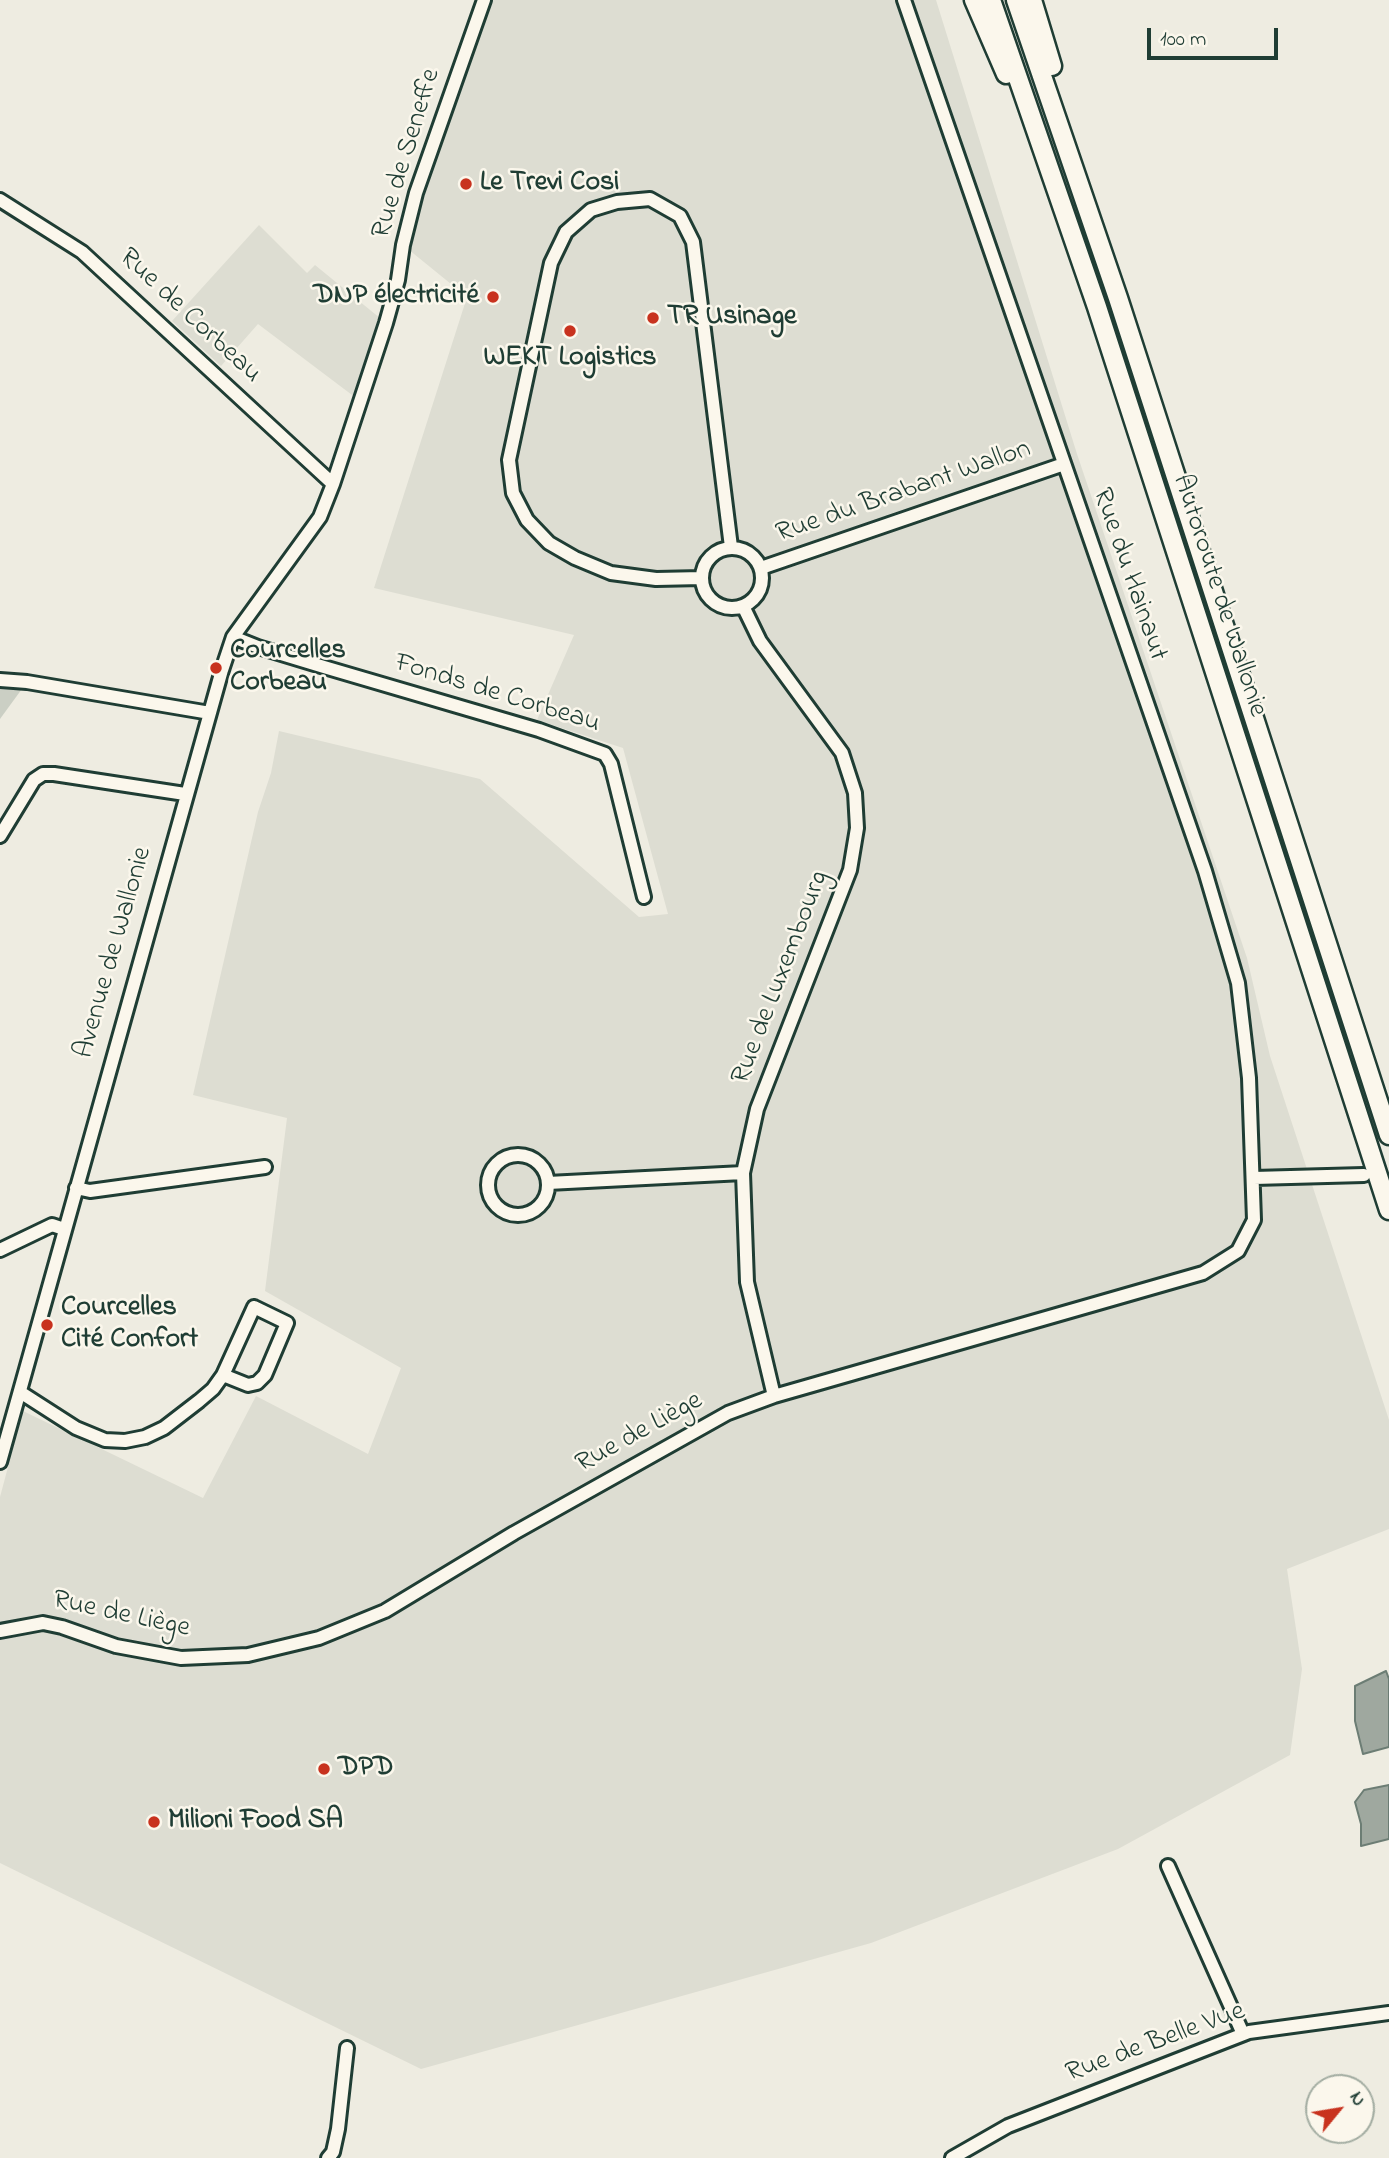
<!DOCTYPE html>
<html>
<head>
<meta charset="utf-8">
<style>
	body { margin:0 }
	#map { position:relative; width:1389px; height:2158px; overflow:hidden; background:#eeece1; font-family:"Indie Flower",sans-serif }
	canvas { display:block }
	.north { position:absolute; left:1305px; top:2074px; width:70px; height:70px; box-sizing:border-box; background:#fbf7ec; border:2px solid #a3ada2; border-radius:50%; rotate:60deg; font-size:19px; font-weight:700; line-height:28px; text-align:center; color:#1f3d34 }
	.north::after { content:''; display:block; margin:auto; width:24px; height:32px; background:#c8321e; clip-path:polygon(50% 0,100% 100%,50% 72%,0 100%) }
	.scale { position:absolute; left:1147px; top:28px; width:131px; height:32px; box-sizing:border-box; border:4px solid #1f3d34; border-top:0; padding-left:9px; font-size:21px; line-height:24px; white-space:nowrap; color:#1f3d34; -webkit-text-stroke:5px #fbf7ec; paint-order:stroke }
</style>
</head>
<body>
<div id="map">
<canvas width="1389" height="2158"></canvas>
<div class="north">N</div>
<div class="scale">100 m</div>
</div>
<script>
const ctx = document.querySelector('canvas').getContext('2d');
ctx.lineJoin = 'round';
function fillPath(path, color) {
  ctx.fillStyle = color;
  ctx.fill(path, 'evenodd');
}
function toPath(rows) {
  const path = new Path2D();
  for (const r of rows) {
    if (r.length === 3) {
      path.moveTo(r[0] + r[2], r[1]);
      path.arc(r[0], r[1], r[2], 0, 2 * Math.PI);
      continue;
    }
    path.moveTo(r[0], r[1]);
    for (let i = 2; i < r.length; i += 2) path.lineTo(r[i], r[i + 1]);
  }
  return path;
}
function stroke(path, color, width, dash) {
  ctx.strokeStyle = color;
  ctx.lineWidth = width;
  ctx.lineCap = dash ? 'butt' : 'round';
  ctx.setLineDash(dash || []);
  ctx.stroke(path);
}
function write(font, color, halo, rows, align = 'center') {
  ctx.font = font + ' "Indie Flower",sans-serif';
  ctx.lineWidth = 5;
  ctx.setLineDash([]);
  ctx.textBaseline = 'middle';
  ctx.strokeStyle = halo;
  ctx.fillStyle = color;
  for (const [text, x, y, turn = 0] of rows) {
    ctx.save();
    ctx.translate(x, y);
    ctx.rotate((+turn || 0) * Math.PI / 180);
    ctx.textAlign = isNaN(turn) ? turn : align;
    if (halo) ctx.strokeText(text, 0, 0);
    ctx.fillText(text, 0, 0);
    ctx.restore();
  }
}
const built = toPath([
	[484,0,936,0,1077,454,1247,958,1270,1056,1389,1420,1389,1529,1287,1569,1302,1669,1290,1755,1118,1849,871,1943,421,2069,0,1863,0,1497,23,1411,203,1498,256,1396,368,1454,401,1368,265,1291,287,1118,193,1095,258,812,271,773,279,731,480,779,639,917,668,914,623,748,537,720,574,635,374,588,467,297,403,245],
	[259,225,307,273,315,265,386,323,360,401,258,324,221,366,172,321]
]);
const green = toPath([
	[0,680,27,682,0,719]
]);
const water = toPath([
	[1386,1671,1389,1679,1389,1747,1363,1754,1355,1721,1355,1686,1386,1671],
	[1389,1785,1389,1839,1361,1846,1361,1824,1355,1802,1364,1790,1389,1785]
]);
const minor = toPath([
	[0,200,82,252,333,484],
	[732,578,30],
	[761,568,1064,464],
	[702,578,656,579,611,573,575,558,549,543,527,520,513,493,509,460,551,263,566,232,591,210,617,202,650,199,680,216,693,242,731,547],
	[743,606,760,641,842,753,855,793,857,828,850,870,757,1109,743,1173,747,1282,774,1396],
	[233,637,258,647,324,667,539,730,605,754,611,764,644,897],
	[0,680,27,682,210,713],
	[0,836,34,780,43,774,54,774,185,794],
	[518,1185,30],
	[1254,1178,1364,1175],
	[548,1183,743,1173],
	[76,1188,90,1191,265,1167],
	[0,1250,52,1225,64,1229],
	[254,1307,287,1323,265,1375,257,1383,248,1385,223,1375,254,1307],
	[20,1392,76,1428,105,1440,125,1441,145,1437,164,1428,199,1401,213,1389,223,1375],
	[0,1462,222,670,233,637,320,517,333,484,386,323,398,280,403,245,416,193,484,0],
	[0,1631,43,1623,62,1627,116,1646,181,1658,248,1655,319,1638,385,1611,514,1533,728,1413,774,1396,1203,1273,1238,1251,1254,1220,1249,1078,1238,983,1205,871,904,0],
	[1168,1866,1243,2034],
	[328,2158,333,2152,338,2129,347,2048],
	[952,2158,1008,2126,1249,2032,1389,2013]
]);
const highway = toPath([
	[974,0,1006,74],
	[991,0,1097,307,1389,1210],
	[1016,0,1118,298,1389,1135],
	[1032,0,1052,66]
]);
const markers = [
	[466,184,7,"#c8321e"],
	[493,297,7,"#c8321e"],
	[653,318,7,"#c8321e"],
	[570,331,7,"#c8321e"],
	[216,668,7,"#c8321e"],
	[47,1325,7,"#c8321e"],
	[324,1769,7,"#c8321e"],
	[154,1822,7,"#c8321e"]
];
const streetNames = [
	["Rue de Seneffe",408,154,-73],
	["Rue de Corbeau",189,317,43],
	["Rue du Brabant Wallon",904,493,-19],
	["Rue du Hainaut",1128,575,71],
	["Autoroute de Wallonie",1218,596,72],
	["Fonds de Corbeau",497,695,17],
	["Avenue de Wallonie",115,953,-74],
	["Rue de Luxembourg",782,978,-69],
	["Rue de Liège",640,1434,-29],
	["Rue de Liège",121,1616,12],
	["Rue de Belle Vue",1156,2044,-20]
];
const poiNames = [
	["Le Trevi Cosi",480,184],
	["DNP électricité",479,297,"right"],
	["TR Usinage",667,318],
	["WEKT Logistics",570,359,"center"],
	["Courcelles",230,652],
	["Corbeau",230,684],
	["Courcelles",61,1309],
	["Cité Confort",61,1341],
	["DPD",338,1769],
	["Milioni Food SA",168,1822]
];
fillPath(built, '#ddddd2');
fillPath(green, '#cbcfc4');
fillPath(water, '#9fa89f');
stroke(water, '#6c7d74', 2);
stroke(minor, '#1f3d34', 18);
stroke(highway, '#1f3d34', 23);
stroke(minor, '#fbf7ec', 12);
stroke(highway, '#fbf7ec', 18);
for (const [x, y, r, color] of markers) {
  const dot = new Path2D();
  dot.arc(x, y, r, 0, 2 * Math.PI);
  ctx.fillStyle = color;
  ctx.fill(dot);
  stroke(dot, '#fbf7ec', 2.5);
}
write('28px', '#1f3d34', '#fbf7ec', streetNames);
write('bold 28px', '#1f3d34', '#fbf7ec', poiNames, 'left');
</script>
</body>
</html>
